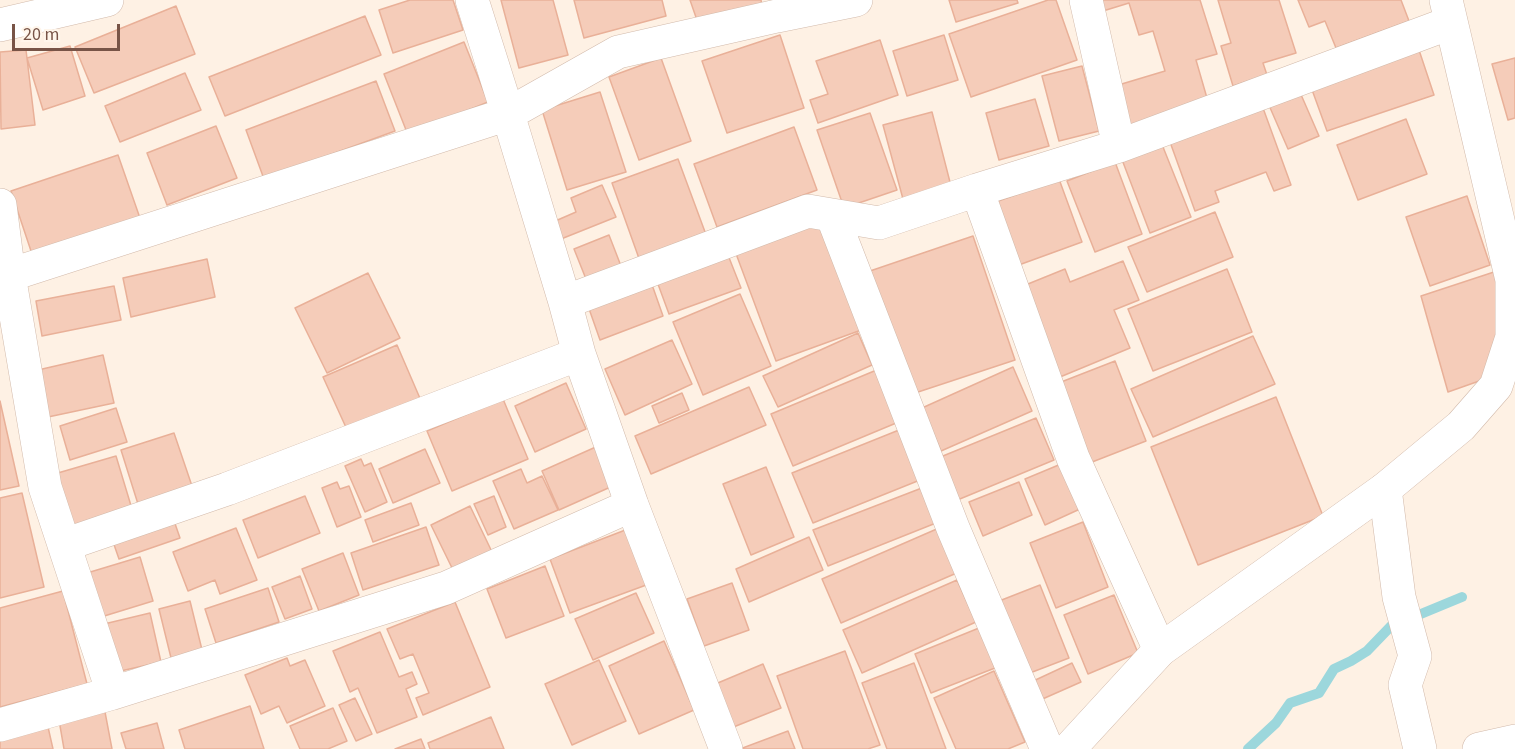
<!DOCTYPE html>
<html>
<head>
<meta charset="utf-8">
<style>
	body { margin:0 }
	#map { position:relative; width:1515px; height:749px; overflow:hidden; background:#fef1e4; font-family:"Source Sans 3",sans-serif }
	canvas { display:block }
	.scale { position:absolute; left:12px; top:24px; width:108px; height:27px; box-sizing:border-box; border:3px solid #785447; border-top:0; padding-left:8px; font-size:18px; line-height:21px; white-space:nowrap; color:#785447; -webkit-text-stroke:4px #fff6eb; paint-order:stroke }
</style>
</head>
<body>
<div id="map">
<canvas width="1515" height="749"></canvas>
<div class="scale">20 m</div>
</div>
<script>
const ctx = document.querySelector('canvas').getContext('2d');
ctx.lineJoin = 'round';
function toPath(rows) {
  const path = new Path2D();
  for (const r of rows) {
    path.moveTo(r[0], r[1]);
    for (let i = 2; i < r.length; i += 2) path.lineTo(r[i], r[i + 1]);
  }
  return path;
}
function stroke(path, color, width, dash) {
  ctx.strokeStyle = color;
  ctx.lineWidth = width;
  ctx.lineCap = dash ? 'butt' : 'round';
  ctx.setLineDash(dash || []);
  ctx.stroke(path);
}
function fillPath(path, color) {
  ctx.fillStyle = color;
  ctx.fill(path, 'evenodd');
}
const stream = toPath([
	[1416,616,1462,597],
	[1248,749,1276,723,1290,703,1319,693,1334,669,1351,661,1367,651,1393,624]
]);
const building = toPath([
	[410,0,453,0,463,30,393,53,379,10,410,0],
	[501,0,553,0,568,55,519,68,501,0],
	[574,0,662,0,666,16,584,38,574,0],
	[690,0,761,0,762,5,699,26,690,0],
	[949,0,1017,0,1018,3,956,22,949,0],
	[1048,0,1056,0,1077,60,971,97,949,34,1048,0],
	[1085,0,1200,0,1217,54,1196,60,1209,105,1118,133,1105,89,1165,71,1153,31,1139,35,1129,3,1090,15,1085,0],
	[1218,0,1279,0,1296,53,1263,63,1267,75,1233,86,1221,46,1231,43,1218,0],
	[1298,0,1401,0,1409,21,1336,48,1325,21,1309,27,1298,0],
	[176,6,195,54,94,93,75,47,176,6],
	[365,16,381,55,225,116,209,77,365,16],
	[780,35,804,108,727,133,702,61,780,35],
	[944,35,958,80,907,96,893,51,944,35],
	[880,40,898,95,818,123,810,100,828,94,816,61,880,40],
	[464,42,488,102,408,135,384,74,464,42],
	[70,46,85,96,43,110,27,58,70,46],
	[26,50,35,125,1,129,0,52,26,50],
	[1419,50,1434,95,1327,131,1311,87,1419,50],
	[661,58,691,141,639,160,609,77,661,58],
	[1515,58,1515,118,1508,120,1492,64,1515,58],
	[1082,66,1099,131,1059,141,1042,76,1082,66],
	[185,73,201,110,120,142,105,106,185,73],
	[376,81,395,131,264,179,246,130,376,81],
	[1299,90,1319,136,1288,149,1268,103,1299,90],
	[600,92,626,172,567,190,542,110,600,92],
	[1035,99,1049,146,999,160,986,113,1035,99],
	[1263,108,1291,185,1274,191,1266,172,1215,191,1219,202,1195,211,1170,142,1263,108],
	[932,112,951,186,903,199,883,125,932,112],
	[870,113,897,190,844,208,817,130,870,113],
	[1406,119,1427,174,1358,200,1337,145,1406,119],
	[216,126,237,178,167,205,147,153,216,126],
	[794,127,817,190,717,227,694,164,794,127],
	[1161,142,1191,217,1150,233,1121,157,1161,142],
	[118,155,141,221,33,257,11,191,118,155],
	[678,159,708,240,641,264,612,183,678,159],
	[1115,162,1142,234,1095,252,1067,181,1115,162],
	[1059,179,1082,242,1016,266,993,203,1059,179],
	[602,185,616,217,561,239,553,222,576,212,571,198,602,185],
	[1467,196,1490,265,1430,286,1406,217,1467,196],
	[1215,212,1233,257,1147,292,1128,247,1215,212],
	[823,219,864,329,776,361,735,251,823,219],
	[609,235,621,266,586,279,574,249,609,235],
	[973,236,1015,360,912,394,870,271,973,236],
	[726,250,741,288,669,314,655,276,726,250],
	[207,259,215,297,131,317,123,278,207,259],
	[1123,261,1139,300,1114,310,1130,348,1060,377,1023,286,1065,269,1070,282,1123,261],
	[1227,269,1252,332,1153,371,1128,309,1227,269],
	[1497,271,1498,339,1482,380,1448,392,1421,296,1497,271],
	[368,273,400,338,327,373,295,308,368,273],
	[650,279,663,316,600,340,587,303,650,279],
	[114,286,121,320,42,336,36,301,114,286],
	[740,294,771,366,703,395,673,322,740,294],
	[858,333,872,365,778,407,763,376,858,333],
	[1253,336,1275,384,1153,437,1131,389,1253,336],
	[672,340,692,384,625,415,605,369,672,340],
	[397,345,422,403,349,434,323,377,397,345],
	[103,355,114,403,48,417,38,370,103,355],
	[1115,361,1146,441,1087,464,1056,384,1115,361],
	[1013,367,1032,411,941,451,922,408,1013,367],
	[879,369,901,421,793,466,771,414,879,369],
	[566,383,586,429,535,452,515,406,566,383],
	[749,387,766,425,651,474,635,436,749,387],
	[682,393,689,410,659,423,652,406,682,393],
	[1276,397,1323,516,1198,565,1151,447,1276,397],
	[503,399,528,459,452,491,427,431,503,399],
	[0,401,19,486,0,490,0,401],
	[116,408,127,442,70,460,60,426,116,408],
	[1036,418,1054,460,955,501,938,458,1036,418],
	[899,430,920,480,813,523,792,473,899,430],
	[174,433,192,486,138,504,121,450,174,433],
	[598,446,615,485,559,510,542,471,598,446],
	[425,449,440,483,393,503,379,469,425,449],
	[116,456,132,509,68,529,51,475,116,456],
	[361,459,364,466,371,463,387,502,365,512,345,466,361,459],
	[1061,464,1080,509,1045,525,1025,479,1061,464],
	[766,467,794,537,751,555,723,484,766,467],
	[521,469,527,483,542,476,558,510,514,529,493,481,521,469],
	[337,482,340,489,349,486,361,517,337,527,322,488,337,482],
	[1019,482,1032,515,983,536,969,502,1019,482],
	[927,486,941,521,828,566,813,530,927,486],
	[22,493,44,587,0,598,0,498,22,493],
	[305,496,320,533,258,558,243,520,305,496],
	[494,496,506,527,488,535,474,504,494,496],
	[411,503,419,525,373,542,365,520,411,503],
	[470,506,493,554,454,572,431,525,470,506],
	[172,515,180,538,119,559,111,536,172,515],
	[1083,522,1108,587,1056,608,1030,543,1083,522],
	[426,527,439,565,363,590,351,553,426,527],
	[236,528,257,580,220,594,215,580,188,591,173,552,236,528],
	[939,528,959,572,841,623,822,579,939,528],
	[628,529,649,584,570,613,550,559,628,529],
	[809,537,823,570,749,602,736,569,809,537],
	[343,553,359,595,319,611,302,569,343,553],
	[140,557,153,601,101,617,87,573,140,557],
	[545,566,564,616,506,638,487,589,545,566],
	[300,576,312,609,285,619,272,587,300,576],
	[957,580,976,622,862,673,843,630,957,580],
	[732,583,749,630,704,646,687,599,732,583],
	[1040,585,1069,658,1022,676,994,603,1040,585],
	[268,588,279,622,216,643,205,609,268,588],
	[63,591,87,684,0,707,0,608,63,591],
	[636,593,654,633,593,660,575,619,636,593],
	[1114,595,1138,653,1088,674,1064,615,1114,595],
	[190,601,205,662,174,670,159,609,190,601],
	[455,602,490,687,423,715,416,698,429,693,413,654,400,659,387,629,455,602],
	[150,613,161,662,116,672,104,624,150,613],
	[979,628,995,668,931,693,915,654,979,628],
	[380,632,399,677,412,672,417,684,406,689,417,717,377,733,358,688,350,692,333,651,380,632],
	[664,641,694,710,639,734,609,666,664,641],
	[845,651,880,745,868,749,803,749,777,676,845,651],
	[287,658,290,666,305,660,325,706,287,723,279,706,261,714,245,675,287,658],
	[599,660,626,721,572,745,545,684,599,660],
	[914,663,946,749,887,749,862,683,914,663],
	[1072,663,1081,682,1038,701,1029,683,1072,663],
	[763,664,781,708,731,728,713,685,763,664],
	[994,671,1025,742,1008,749,956,749,934,698,994,671],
	[355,698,372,734,356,741,339,705,355,698],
	[250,706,264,749,185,749,179,730,250,706],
	[333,708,347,741,328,749,300,749,290,726,333,708],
	[105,712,112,749,64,749,59,720,105,712],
	[491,717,504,749,430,749,428,743,491,717],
	[157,723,164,749,126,749,121,733,157,723],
	[48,727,53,749,0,749,0,738,48,727],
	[788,731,795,749,740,749,788,731],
	[421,739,425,749,395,749,421,739]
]);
const minor = toPath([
	[472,0,508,114,565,302,579,354,632,505,726,749],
	[1086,0,1119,146],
	[0,25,107,0],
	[977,190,1073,458,1160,650],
	[0,205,9,275,45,487,113,693],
	[832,215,953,528,1047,749],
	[0,278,508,114,618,52,777,16,856,0],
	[565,302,808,211,879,223,977,190,1119,146,1450,23],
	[1385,489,1399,597,1415,656,1405,685,1420,749],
	[64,545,227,489,579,354],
	[0,725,113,693,446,588,632,505],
	[1479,749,1515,741]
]);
const tertiary = toPath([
	[1069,749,1160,650,1385,489,1461,426,1496,386,1512,337,1512,280,1446,0]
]);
stroke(stream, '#9cd7dc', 10);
fillPath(building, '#f5ccb9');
stroke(building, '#e9b098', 1.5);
stroke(minor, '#d2baab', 34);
stroke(tertiary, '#d2baab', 34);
stroke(minor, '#fff', 33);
stroke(tertiary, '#fff', 33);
</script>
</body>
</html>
